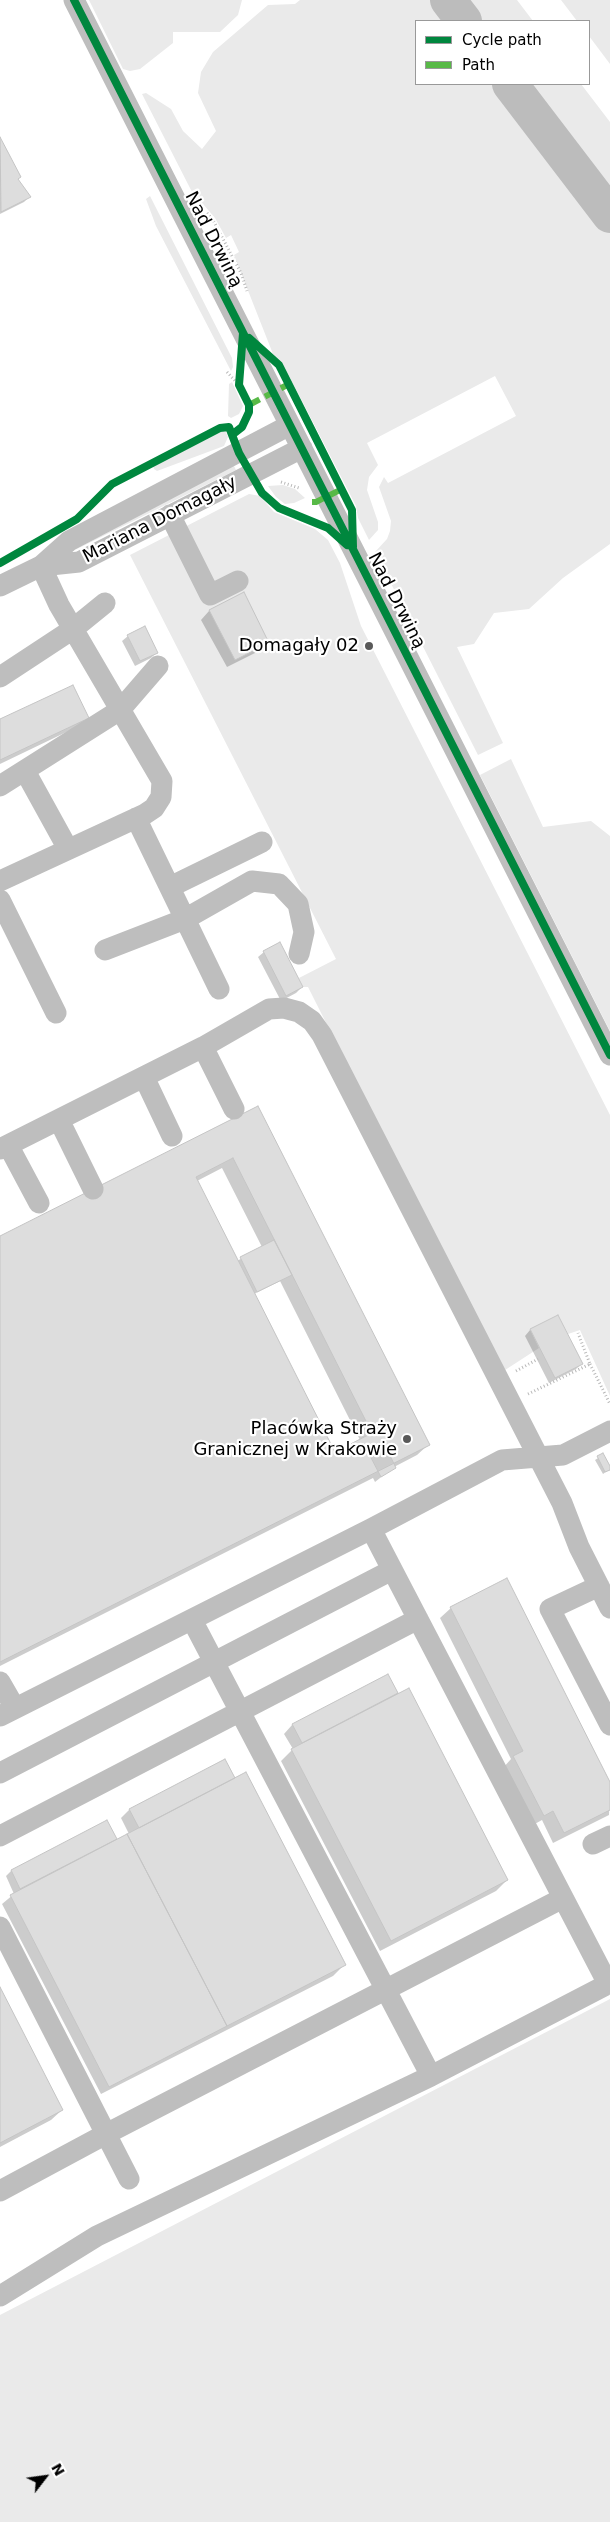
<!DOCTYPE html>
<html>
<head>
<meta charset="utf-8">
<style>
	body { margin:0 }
	#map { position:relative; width:610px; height:2522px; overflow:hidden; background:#fff; font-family:"DejaVu Sans",sans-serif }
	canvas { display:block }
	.legend { position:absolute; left:415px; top:20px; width:175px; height:65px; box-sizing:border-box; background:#fff; border:1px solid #999; margin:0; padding:6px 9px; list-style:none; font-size:15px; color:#000 }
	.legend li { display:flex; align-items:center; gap:10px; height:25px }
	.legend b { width:25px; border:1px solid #999 }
	.north { position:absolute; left:20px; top:2452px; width:50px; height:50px; -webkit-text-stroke:4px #fff; paint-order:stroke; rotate:60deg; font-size:14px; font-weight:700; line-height:20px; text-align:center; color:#000 }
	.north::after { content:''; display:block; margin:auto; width:18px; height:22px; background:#000; clip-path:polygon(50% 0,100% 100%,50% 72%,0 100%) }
</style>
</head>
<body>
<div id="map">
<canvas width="610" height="2522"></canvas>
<ul class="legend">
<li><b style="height:6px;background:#00873e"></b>Cycle path</li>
<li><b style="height:6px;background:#58b947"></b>Path</li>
</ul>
<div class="north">N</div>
</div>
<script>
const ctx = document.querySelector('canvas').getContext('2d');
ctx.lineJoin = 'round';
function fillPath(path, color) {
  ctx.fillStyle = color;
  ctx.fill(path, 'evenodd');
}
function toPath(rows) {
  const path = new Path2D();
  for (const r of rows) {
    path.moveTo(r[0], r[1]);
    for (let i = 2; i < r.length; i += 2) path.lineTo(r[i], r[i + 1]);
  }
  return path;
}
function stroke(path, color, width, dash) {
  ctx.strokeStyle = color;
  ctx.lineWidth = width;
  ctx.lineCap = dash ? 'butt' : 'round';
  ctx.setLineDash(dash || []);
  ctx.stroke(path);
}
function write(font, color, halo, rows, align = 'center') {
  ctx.font = font + ' "DejaVu Sans",sans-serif';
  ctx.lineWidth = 4.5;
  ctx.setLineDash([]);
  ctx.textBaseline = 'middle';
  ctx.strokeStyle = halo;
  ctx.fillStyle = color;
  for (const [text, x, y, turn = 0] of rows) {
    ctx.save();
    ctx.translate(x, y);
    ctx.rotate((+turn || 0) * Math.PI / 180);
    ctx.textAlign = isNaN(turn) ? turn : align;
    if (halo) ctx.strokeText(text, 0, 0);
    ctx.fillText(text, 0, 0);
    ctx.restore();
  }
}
const green = toPath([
	[89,0,242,0,238,15,220,32,173,32,173,43,140,69,130,71,123,69],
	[300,0,517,0,533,21,416,21,416,84,581,84,610,122,610,544,563,578,529,609,494,613,474,644,457,647,503,743,478,755,375,552,387,539,390,531,391,521,379,487,384,477,388,483,516,416,495,376,367,443,378,465,369,477,367,490,378,522,378,530,369,540,358,518,356,506,282,362,273,354,234,255,239,252,231,235,226,238,215,218,191,190,142,94,146,93,171,109,183,131,202,149,216,131,198,93,201,72,213,52,268,5,295,4],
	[561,0,610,0,610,64,589,36,589,21,577,21],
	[150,196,232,358,233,367,231,371,156,226,146,199],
	[232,382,243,406,239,414,231,418,228,416,229,384],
	[225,430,228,437,224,446,157,471,154,469,153,466],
	[233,464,236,470,73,551],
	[283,485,295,489,305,498,294,503,285,504,276,497,268,486],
	[249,494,260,496,274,512,315,529,328,540,340,563,361,626,610,1115,610,1396,580,1330,568,1334,558,1315,530,1329,539,1348,502,1372,308,987,303,987,299,978,336,959,130,555],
	[511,759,543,827,591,821,610,836,610,1031,480,775],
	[610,1999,610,2522,0,2522,0,2315]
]);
const shadow = toPath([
	[0,139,19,177,17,179,29,197,24,202,0,214],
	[243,594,268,642,259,651,227,667,201,620,209,611],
	[128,636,157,652,151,658,135,666,122,641],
	[87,718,79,726,0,764,0,721],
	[264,952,302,987,296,993,281,1001,258,957],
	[257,1108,428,1445,417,1455,394,1467,375,1482,373,1478,0,1666,0,1237],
	[222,1168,262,1247,237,1261,197,1181],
	[280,1281,360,1440,334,1453,254,1294],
	[557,1317,581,1364,576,1369,549,1383,525,1336,530,1330],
	[603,1455,610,1469,603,1474,595,1460],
	[451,1608,610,1785,609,1815,553,1843,542,1820,533,1825,503,1768,511,1759,440,1618],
	[388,1676,507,1880,496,1891,380,1951,281,1761,293,1749,284,1734,292,1725],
	[234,1780,344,1965,333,1976,101,2094,2,1904,14,1894,6,1876,11,1871,106,1822,115,1839,111,1843,129,1834,121,1818,129,1810],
	[0,1990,62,2110,51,2120,0,2147]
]);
const river = toPath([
	[448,0,464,21],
	[510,84,610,215]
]);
const building = toPath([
	[0,137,21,177,18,179,31,197,1,212,0,137],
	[244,592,269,643,235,660,209,610,244,592],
	[145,626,158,653,140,661,127,635,145,626],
	[73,685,89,718,0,760,0,719,73,685],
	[280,942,303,987,286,996,263,951,280,942],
	[258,1106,430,1445,0,1662,0,1236,258,1106],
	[233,1158,372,1433,335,1452,196,1177,233,1158],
	[274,1240,292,1275,257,1292,240,1257,274,1240],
	[558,1315,583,1364,555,1378,530,1329,558,1315],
	[383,1441,396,1468,381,1477,367,1450,383,1441],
	[603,1453,610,1466,610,1470,605,1472,597,1456,603,1453],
	[507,1578,610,1782,610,1810,564,1833,553,1811,544,1816,513,1756,523,1751,450,1607,507,1578],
	[388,1674,398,1693,302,1743,292,1724,388,1674],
	[409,1688,508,1880,391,1941,291,1749,409,1688],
	[225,1759,235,1778,139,1828,129,1809,225,1759],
	[246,1772,346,1965,227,2026,127,1834,246,1772],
	[107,1820,117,1839,20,1889,11,1870,107,1820],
	[127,1834,227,2026,109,2087,10,1895,127,1834],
	[0,1987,63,2110,0,2143,0,1987]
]);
const path = toPath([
	[207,213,213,220,241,273,247,291],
	[227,372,239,385],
	[281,482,299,488],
	[590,1364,610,1404],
	[516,1371,538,1359],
	[528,1394,590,1364,578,1333]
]);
const minor = toPath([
	[74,0,610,1055],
	[170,515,210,595,238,581],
	[41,566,79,562,302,448],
	[0,586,41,566,69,541,290,425],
	[0,677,73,629,105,603],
	[25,771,68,849],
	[0,786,120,710,158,666],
	[136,818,219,989],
	[0,881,145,814,154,808,161,797,162,781,59,605,41,566],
	[170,887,262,842],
	[0,900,56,1013],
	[105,950,185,919,252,881,279,884,298,904,304,932,299,954],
	[203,1047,234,1109],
	[144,1077,172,1136],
	[59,1120,93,1189],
	[8,1145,39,1203],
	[0,1149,203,1047,269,1009,284,1008,299,1012,312,1021,322,1035,562,1503,579,1547,610,1608],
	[371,1529,608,1984],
	[599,1586,550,1609,610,1725],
	[192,1620,431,2076],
	[0,1682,15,1708],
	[0,1716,371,1529,502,1460,563,1455,610,1431],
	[0,1773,392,1570],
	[0,1836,418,1619],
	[593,1844,610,1836],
	[0,1927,129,2179],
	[0,2191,106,2134,563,1898],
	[0,2296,97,2236,431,2076,610,1983]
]);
const quiet = toPath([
	[249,405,289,384],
	[312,502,316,502,342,489]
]);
const cycleway = toPath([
	[74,0,610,1055],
	[249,338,279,365,352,510,353,547],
	[233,434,242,427,249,412,249,405,239,385,243,333],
	[0,563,77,519,112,484,220,428,229,427,239,453,262,493,279,508,328,528,347,545]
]);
const markers = [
	[369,646,5,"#595959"],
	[407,1439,5,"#595959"]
];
const streetNames = [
	["Nad Drwiną",213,240,63],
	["Mariana Domagały",160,520,-27],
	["Nad Drwiną",396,601,63]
];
const poiNames = [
	["Domagały 02",359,646],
	["Placówka Straży",397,1429],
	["Granicznej w Krakowie",397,1450]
];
fillPath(green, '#eaeaea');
fillPath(shadow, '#0003');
stroke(river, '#bcbcbc', 36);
fillPath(building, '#ddd');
stroke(building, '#c5c5c5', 1);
stroke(path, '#b8b8b8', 3, [1, 2.5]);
stroke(minor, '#bebebe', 21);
stroke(quiet, '#58b947', 6, [12, 6]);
stroke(cycleway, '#00873e', 8);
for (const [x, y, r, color] of markers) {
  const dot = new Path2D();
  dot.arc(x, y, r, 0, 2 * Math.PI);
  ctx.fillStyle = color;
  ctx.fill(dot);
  stroke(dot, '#fff', 2);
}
write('18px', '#000', '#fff', streetNames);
write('18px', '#000', '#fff', poiNames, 'right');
</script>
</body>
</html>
